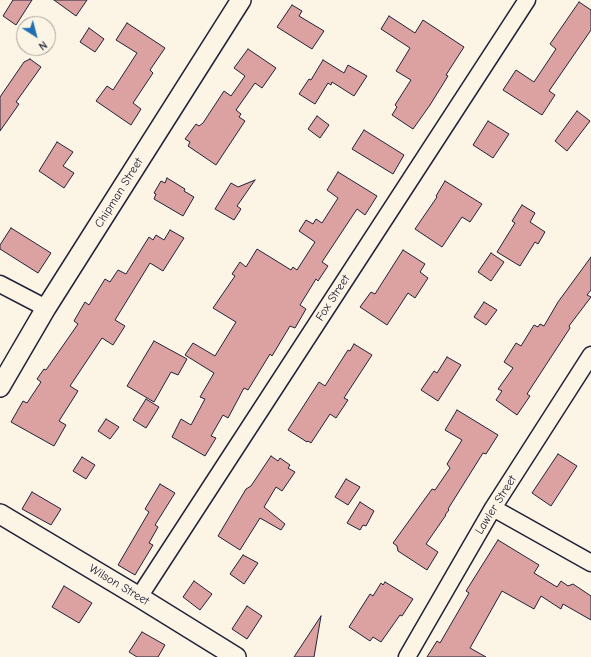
<!DOCTYPE html>
<html>
<head>
<meta charset="utf-8">
<style>
	body { margin:0 }
	#map { position:relative; width:591px; height:657px; overflow:hidden; background:#fcf5e5; font-family:"Comic Neue",sans-serif }
	canvas { display:block }
	.north { position:absolute; left:16px; top:16px; width:40px; height:40px; box-sizing:border-box; background:#fcf5e5; border:1px solid #a5a1a1; border-radius:50%; rotate:144deg; font-size:11px; font-weight:700; line-height:16px; text-align:center; color:#22223b }
	.north::after { content:''; display:block; margin:auto; width:14px; height:18px; background:#1f6fb2; clip-path:polygon(50% 0,100% 100%,50% 72%,0 100%) }
</style>
</head>
<body>
<div id="map">
<canvas width="591" height="657"></canvas>
<div class="north">N</div>
</div>
<script>
const ctx = document.querySelector('canvas').getContext('2d');
ctx.lineJoin = 'round';
function fillPath(path, color) {
  ctx.fillStyle = color;
  ctx.fill(path, 'evenodd');
}
function toPath(rows) {
  const path = new Path2D();
  for (const r of rows) {
    path.moveTo(r[0], r[1]);
    for (let i = 2; i < r.length; i += 2) path.lineTo(r[i], r[i + 1]);
  }
  return path;
}
function stroke(path, color, width, dash) {
  ctx.strokeStyle = color;
  ctx.lineWidth = width;
  ctx.lineCap = dash ? 'butt' : 'round';
  ctx.setLineDash(dash || []);
  ctx.stroke(path);
}
function write(font, color, halo, rows, align = 'center') {
  ctx.font = font + ' "Comic Neue",sans-serif';
  ctx.lineWidth = 3.5;
  ctx.setLineDash([]);
  ctx.textBaseline = 'middle';
  ctx.strokeStyle = halo;
  ctx.fillStyle = color;
  for (const [text, x, y, turn = 0] of rows) {
    ctx.save();
    ctx.translate(x, y);
    ctx.rotate((+turn || 0) * Math.PI / 180);
    ctx.textAlign = isNaN(turn) ? turn : align;
    if (halo) ctx.strokeText(text, 0, 0);
    ctx.fillText(text, 0, 0);
    ctx.restore();
  }
}
const building = toPath([
	[13,0,32,0,16,25,3,16,13,0],
	[54,0,87,0,76,16,54,0],
	[579,2,591,10,591,30,549,91,555,95,542,115,503,90,516,70,534,82,556,49,550,44,579,2],
	[292,5,302,11,299,16,324,31,312,49,277,27,292,5],
	[389,16,415,33,423,20,464,47,446,75,448,76,430,105,413,129,392,115,397,107,395,105,411,80,396,71,410,48,381,29,389,16],
	[127,23,165,48,150,70,153,73,133,103,141,109,131,125,96,101,107,86,113,90,137,53,116,40,127,23],
	[89,28,104,39,95,52,80,42,89,28],
	[248,49,276,68,262,88,255,83,236,110,241,114,239,117,245,121,216,165,188,146,190,142,185,139,196,124,199,126,203,123,224,91,231,96,245,76,234,68,248,49],
	[30,59,41,67,16,102,19,104,0,131,0,97,24,62,30,59],
	[323,60,344,73,348,65,367,76,354,96,332,82,331,85,328,83,315,104,299,94,309,79,311,80,323,60],
	[577,111,590,121,567,151,555,141,577,111],
	[317,116,329,125,320,138,308,129,317,116],
	[488,121,509,134,493,158,473,145,488,121],
	[364,130,404,155,393,174,352,149,364,130],
	[57,142,73,152,63,166,74,173,64,188,39,171,57,142],
	[338,172,377,196,365,215,357,209,322,262,328,266,318,281,316,279,300,305,306,309,295,328,290,326,272,356,270,354,248,390,244,388,228,418,223,415,211,436,216,438,205,456,172,437,181,419,191,425,205,399,200,397,214,373,185,355,193,343,215,356,236,322,213,308,235,276,232,274,240,262,246,267,257,249,291,270,293,267,297,270,315,242,299,231,306,220,313,224,316,219,322,223,338,198,327,190,338,172],
	[167,178,185,189,184,191,194,197,183,216,154,199,156,194,154,193,161,181,165,183,167,178],
	[255,180,237,206,241,209,234,220,215,209,231,183,238,187,255,180],
	[445,181,482,204,470,222,462,217,442,247,415,229,437,197,436,196,445,181],
	[522,205,535,213,530,222,545,232,538,244,535,242,520,266,497,252,515,223,512,221,522,205],
	[11,228,51,253,38,273,0,249,0,245,11,228],
	[170,230,184,238,163,271,150,263,115,320,125,326,113,345,102,338,70,386,78,391,59,421,66,425,54,446,11,422,23,401,27,403,41,382,37,379,44,369,46,370,78,324,74,321,85,302,89,305,105,279,110,282,118,270,126,274,149,237,153,240,156,235,164,240,170,230],
	[403,250,425,264,420,272,428,278,415,298,408,293,387,325,360,307,371,292,375,294,403,250],
	[491,253,504,262,491,281,478,272,491,253],
	[591,257,591,290,587,295,591,297,569,326,570,328,527,394,530,396,517,415,496,400,502,391,498,389,513,368,504,362,516,343,521,346,534,325,538,327,540,324,544,326,558,302,591,257],
	[484,302,497,310,486,325,474,317,484,302],
	[154,341,187,359,178,375,171,372,154,402,127,386,154,341],
	[354,344,372,355,344,398,348,400,336,418,330,414,311,443,308,441,307,442,288,430,319,382,325,386,348,350,350,351,354,344],
	[447,357,461,365,438,401,421,390,434,371,437,373,447,357],
	[146,399,159,407,146,428,133,420,146,399],
	[457,410,498,435,486,454,483,453,448,509,449,510,445,515,446,515,426,544,438,552,427,570,398,551,397,546,393,543,432,489,435,490,450,468,447,464,462,440,445,430,457,410],
	[106,419,119,427,110,439,98,431,106,419],
	[558,454,577,466,551,506,532,493,558,454],
	[271,456,278,461,280,458,290,465,288,468,295,472,282,491,276,487,264,507,285,524,281,530,260,518,240,550,218,536,246,489,251,486,271,456],
	[82,457,95,465,86,479,73,471,82,457],
	[346,479,360,487,348,505,335,497,346,479],
	[160,484,175,493,155,525,158,527,149,543,153,545,135,575,118,565,149,512,145,509,160,484],
	[32,492,61,509,51,525,22,509,32,492],
	[360,502,374,511,366,526,363,525,360,530,347,523,360,502],
	[498,540,539,565,534,573,557,587,561,581,568,586,573,584,591,596,591,620,563,604,561,609,541,596,534,609,502,591,470,648,486,657,427,657,437,641,440,643,469,593,466,591,498,540],
	[243,555,258,563,244,584,230,574,243,555],
	[194,581,212,594,200,610,183,597,194,581],
	[385,582,413,599,402,616,400,615,381,642,373,637,370,641,349,627,370,594,373,596,381,583,383,585,385,582],
	[64,586,92,603,79,623,52,607,64,586],
	[247,606,262,616,247,639,232,629,247,606],
	[321,616,314,657,294,657,321,616],
	[142,632,165,645,158,657,137,657,129,652,142,632]
]);
const minor = toPath([
	[0,284,46,308],
	[493,508,591,563],
	[139,597,527,0],
	[407,657,493,508,591,355]
]);
const tertiary = toPath([
	[0,387,46,308,241,0],
	[0,514,139,597,236,657]
]);
const streetNames = [
	["Chipman Street",119,193,-58],
	["Fox Street",333,298,-57],
	["Lawler Street",496,505,-58],
	["Wilson Street",119,585,31]
];
fillPath(building, '#dca2a1');
stroke(building, '#22223b', 1);
stroke(minor, '#22223b', 19);
stroke(tertiary, '#22223b', 22);
stroke(minor, '#fcf5e5', 16);
stroke(tertiary, '#fcf5e5', 19);
write('12px', '#22223b', '#fcf5e5', streetNames);
</script>
</body>
</html>
